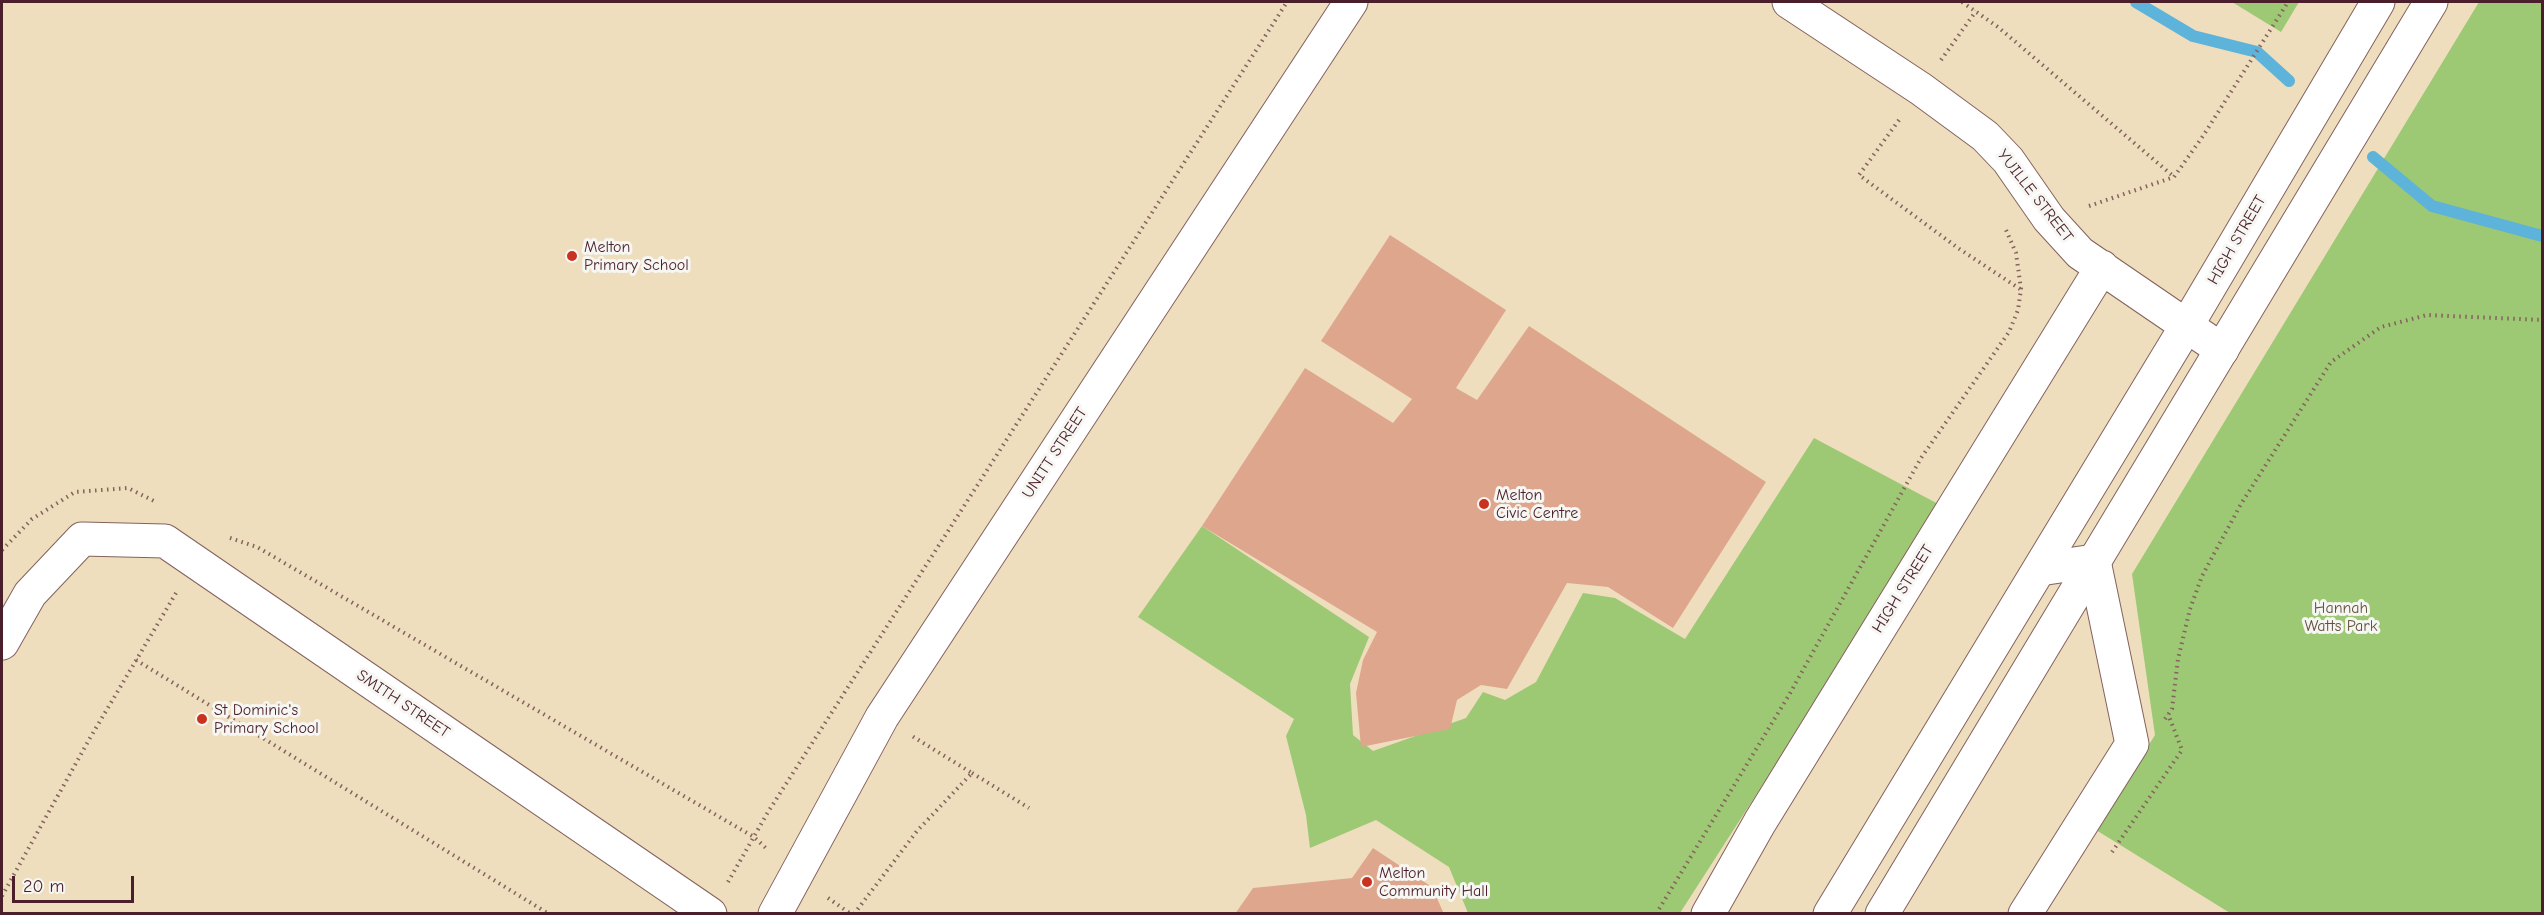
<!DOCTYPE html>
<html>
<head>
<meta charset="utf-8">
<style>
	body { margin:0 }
	#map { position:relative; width:2544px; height:915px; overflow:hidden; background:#efdebd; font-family:"Comic Neue",sans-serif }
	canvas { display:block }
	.frame { position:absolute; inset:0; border:3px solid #4a1f2b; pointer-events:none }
	.scale { position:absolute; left:12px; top:876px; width:122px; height:27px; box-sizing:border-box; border:3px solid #4a1f2b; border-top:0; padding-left:8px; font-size:18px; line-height:21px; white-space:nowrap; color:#4a1f2b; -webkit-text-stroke:4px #f6f6f2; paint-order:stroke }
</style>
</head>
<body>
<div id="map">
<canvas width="2544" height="915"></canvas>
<div class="frame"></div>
<div class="scale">20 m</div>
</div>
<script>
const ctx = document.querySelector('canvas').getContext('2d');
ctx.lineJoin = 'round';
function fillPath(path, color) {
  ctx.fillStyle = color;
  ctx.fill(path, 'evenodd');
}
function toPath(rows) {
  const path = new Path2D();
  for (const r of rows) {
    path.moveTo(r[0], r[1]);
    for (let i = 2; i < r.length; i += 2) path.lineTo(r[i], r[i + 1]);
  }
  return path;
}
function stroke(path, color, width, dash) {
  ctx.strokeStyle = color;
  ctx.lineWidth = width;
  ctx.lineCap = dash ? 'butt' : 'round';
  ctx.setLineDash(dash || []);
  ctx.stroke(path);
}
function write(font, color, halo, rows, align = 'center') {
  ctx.font = font + ' "Comic Neue",sans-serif';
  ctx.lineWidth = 6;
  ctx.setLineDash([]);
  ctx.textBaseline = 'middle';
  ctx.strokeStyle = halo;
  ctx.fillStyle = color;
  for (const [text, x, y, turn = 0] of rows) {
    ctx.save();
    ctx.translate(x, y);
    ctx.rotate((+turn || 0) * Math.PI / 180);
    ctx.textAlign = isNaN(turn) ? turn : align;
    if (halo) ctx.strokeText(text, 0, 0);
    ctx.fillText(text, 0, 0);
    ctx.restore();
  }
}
const green = toPath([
	[2232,2,2299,2,2281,32],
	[2479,2,2542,2,2542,913,2230,913,2096,830,2155,735,2132,574],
	[1814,438,1942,506,1680,913,1468,913,1449,867,1376,820,1310,848,1306,815,1286,736,1294,719,1138,617,1202,526,1369,637,1350,684,1353,735,1373,751,1466,718,1483,692,1505,700,1536,682,1583,593,1615,598,1685,639]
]);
const stream = toPath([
	[2136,2,2193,36,2257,52,2289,81],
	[2373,157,2432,206,2542,236]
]);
const building = toPath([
	[1390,235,1506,310,1456,388,1477,400,1529,326,1766,482,1673,628,1608,587,1567,583,1507,689,1481,685,1457,700,1450,729,1361,747,1356,693,1363,660,1377,632,1202,526,1305,368,1393,423,1412,399,1321,341],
	[1373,848,1432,887,1444,914,1235,914,1253,888,1352,878]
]);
const path = toPath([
	[1962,2,1998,27,2173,176],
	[1941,60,1976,11],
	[1899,120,1859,175,1958,248,2020,289],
	[2089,206,2174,177,2203,136,2288,2],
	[230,538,257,547,754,837,768,850],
	[2,550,32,519,75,492,128,488,156,502],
	[136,660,549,914],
	[2165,719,2172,709,2178,659,2190,609,2202,576,2241,504,2331,362,2381,327,2427,315,2542,320],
	[972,773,1029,808],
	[2112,852,2182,750,2168,714],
	[728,882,768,812,1287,2],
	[2,896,90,738,176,593],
	[828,898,851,914],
	[854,914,917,831,972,773,912,736],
	[1656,914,1789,695,1921,458,2009,332,2018,310,2021,289,2016,253,2006,230,2010,229]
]);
const minor = toPath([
	[1789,2,1921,89,1985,136,2008,160,2049,219,2080,253,2222,350],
	[2,643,30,594,82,539,165,541,710,914],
	[775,914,882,717,1351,2],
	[1708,914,1760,822,2102,267],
	[2025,914,2132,744,2094,561,2040,569]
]);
const major = toPath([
	[1830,914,2187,325,2378,2],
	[1882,914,2431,2]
]);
const markers = [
	[572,256,6,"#c8321e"],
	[1484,504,6,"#c8321e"],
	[202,719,6,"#c8321e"],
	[1367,882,6,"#c8321e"]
];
const streetNames = [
	["YUILLE STREET",2035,196,52],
	["HIGH STREET",2237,240,-60],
	["UNITT STREET",1055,453,-57],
	["HIGH STREET",1903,589,-58],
	["SMITH STREET",403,704,34]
];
const poiNames = [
	["Melton",584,247],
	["Primary School",584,265],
	["Melton",1496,495],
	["Civic Centre",1496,513],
	["St Dominic's",214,710],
	["Primary School",214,728],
	["Melton",1379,873],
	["Community Hall",1379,891]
];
const parkNames = [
	["Hannah",2341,608],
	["Watts Park",2341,626]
];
fillPath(green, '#9dc874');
stroke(stream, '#5db3d9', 12);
fillPath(building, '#dea78d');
stroke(minor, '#84625e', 35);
stroke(major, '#84625e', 35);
stroke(path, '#84625e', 4, [1.5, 4.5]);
stroke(minor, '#fff', 33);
stroke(major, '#fff', 33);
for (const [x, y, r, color] of markers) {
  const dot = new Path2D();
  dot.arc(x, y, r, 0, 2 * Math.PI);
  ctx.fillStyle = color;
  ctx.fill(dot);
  stroke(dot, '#f6f6f2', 2);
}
write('16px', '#4a1f2b', '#f6f6f2', streetNames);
write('16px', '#4a1f2b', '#f6f6f2', poiNames, 'left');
write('16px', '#635241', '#f6f6f2', parkNames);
</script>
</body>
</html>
